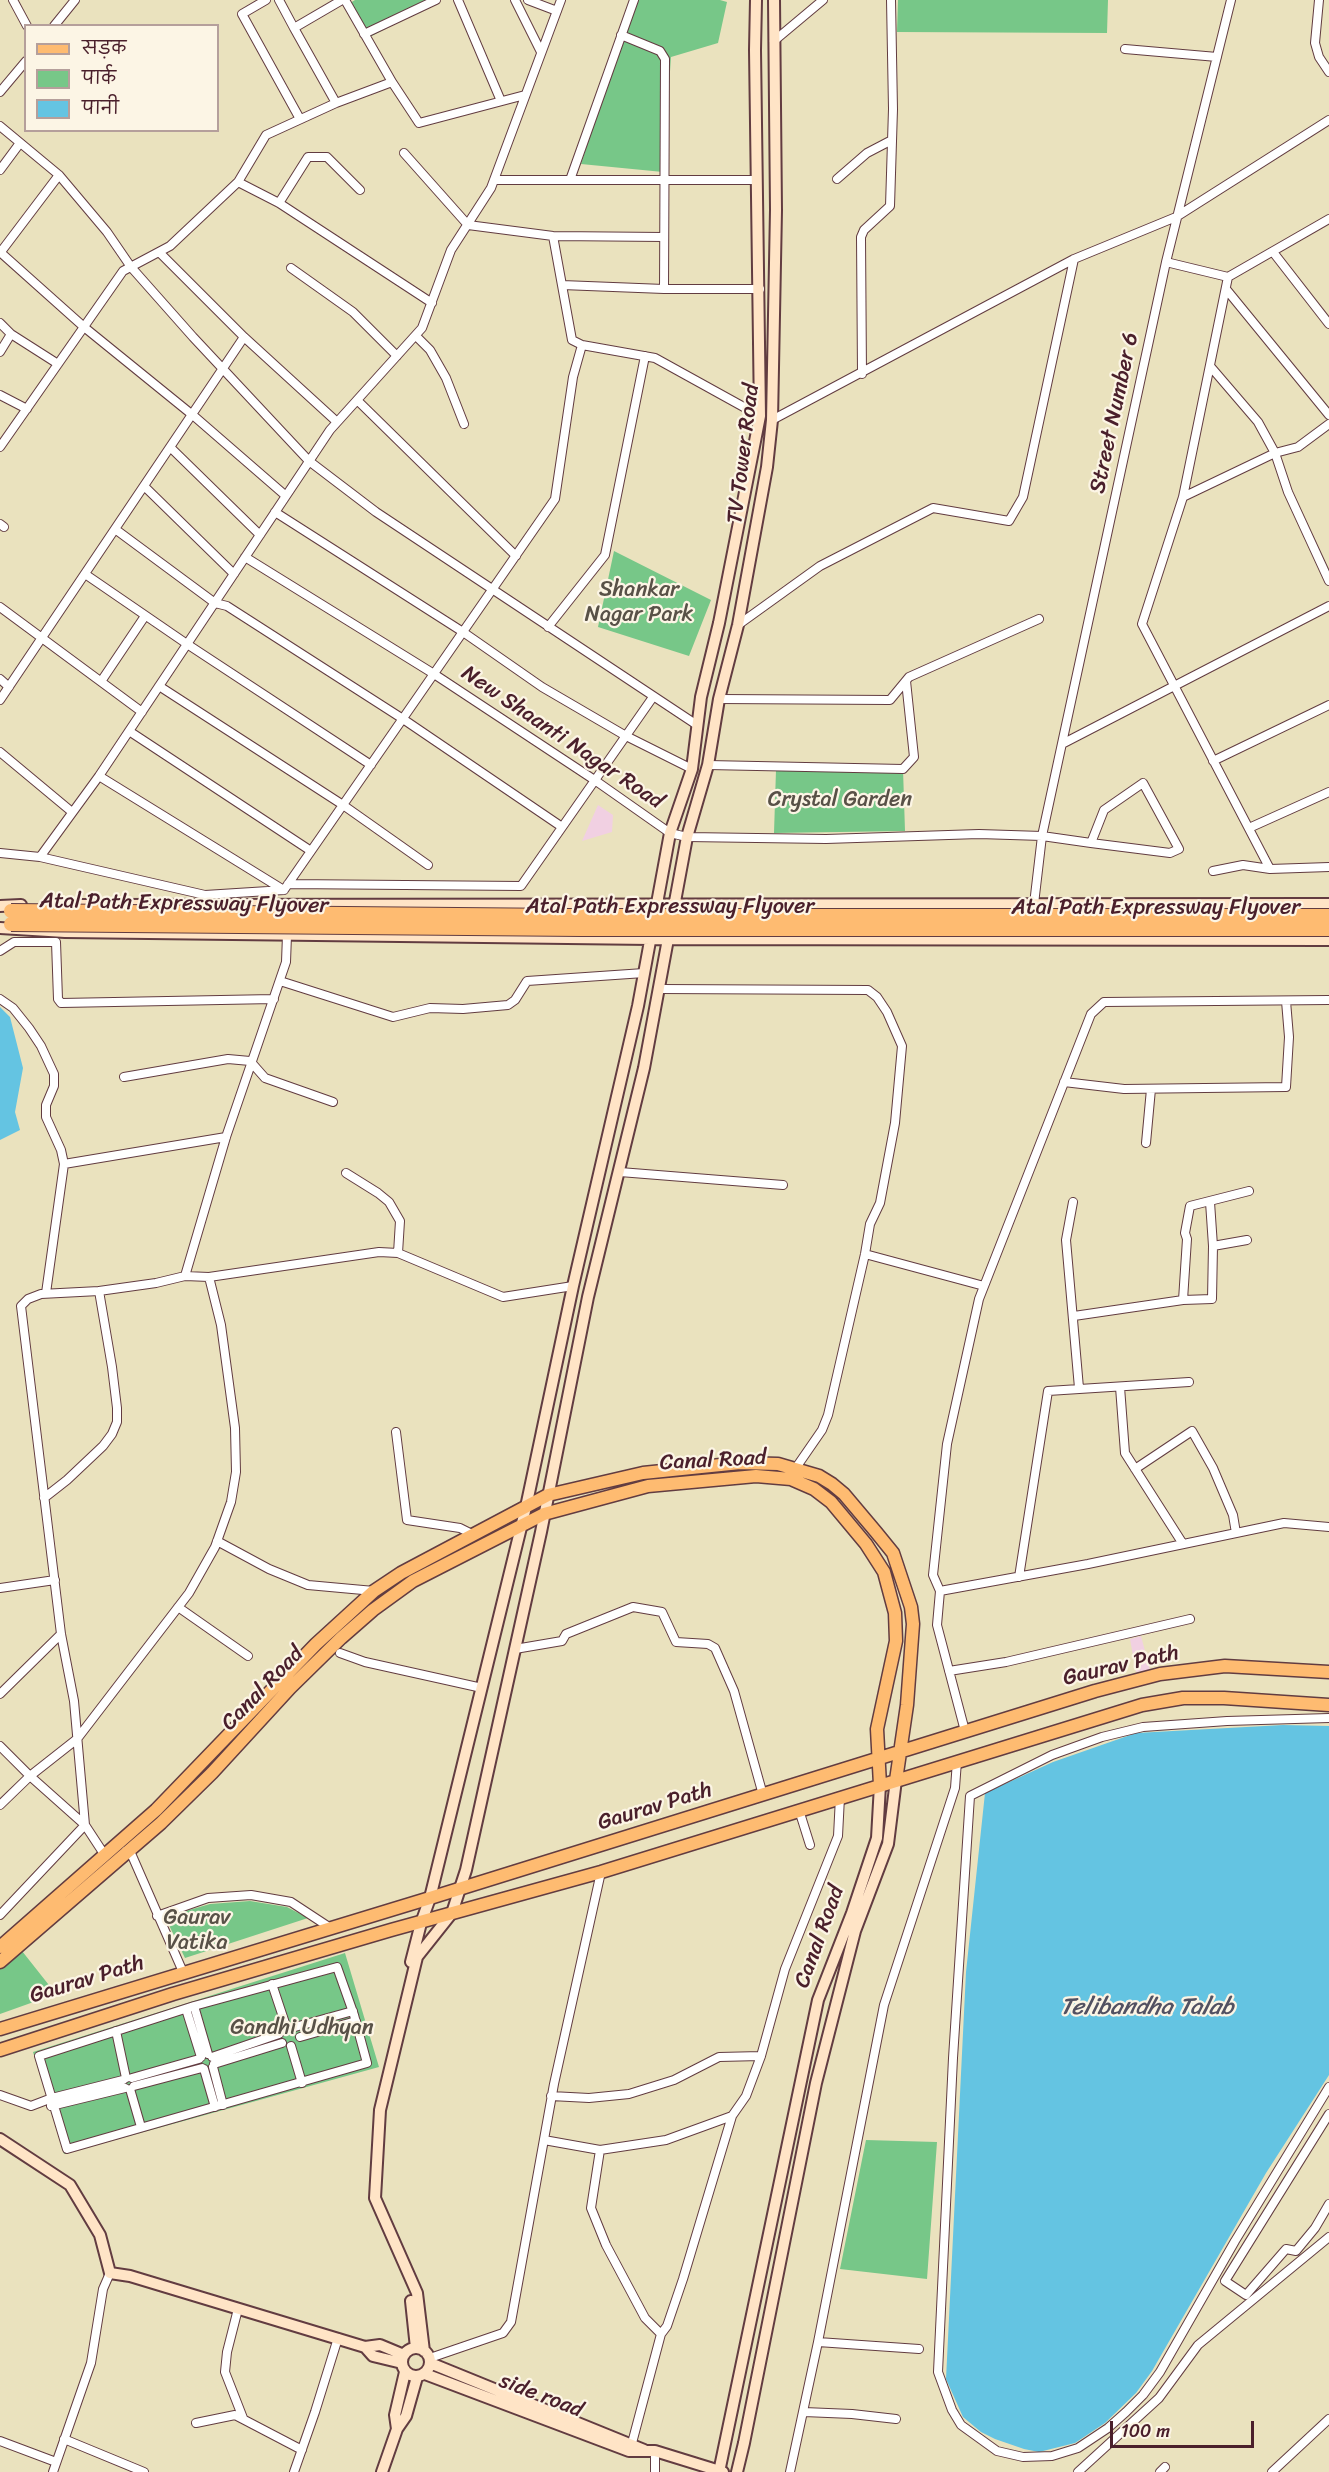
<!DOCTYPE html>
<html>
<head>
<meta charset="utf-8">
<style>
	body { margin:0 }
	#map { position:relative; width:1329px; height:2472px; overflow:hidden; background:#eae2be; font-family:Sriracha,"Playpen Sans Deva",sans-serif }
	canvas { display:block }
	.legend { position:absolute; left:24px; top:24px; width:195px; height:108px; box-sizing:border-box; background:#fcf5e5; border:2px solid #b59f9b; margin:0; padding:8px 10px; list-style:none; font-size:18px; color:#4a1f2b }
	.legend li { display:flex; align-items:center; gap:12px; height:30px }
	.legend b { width:30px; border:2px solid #b59f9b }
	.scale { position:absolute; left:1110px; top:2421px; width:144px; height:27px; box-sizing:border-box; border:3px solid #4a1f2b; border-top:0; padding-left:8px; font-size:18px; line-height:21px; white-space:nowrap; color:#4a1f2b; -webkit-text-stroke:4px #fcf5e5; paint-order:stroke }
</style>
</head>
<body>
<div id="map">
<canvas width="1329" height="2472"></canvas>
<ul class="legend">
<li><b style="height:8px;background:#febb71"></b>सड़क</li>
<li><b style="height:16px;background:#77c788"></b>पार्क</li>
<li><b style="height:16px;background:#64c4e2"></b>पानी</li>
</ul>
<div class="scale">100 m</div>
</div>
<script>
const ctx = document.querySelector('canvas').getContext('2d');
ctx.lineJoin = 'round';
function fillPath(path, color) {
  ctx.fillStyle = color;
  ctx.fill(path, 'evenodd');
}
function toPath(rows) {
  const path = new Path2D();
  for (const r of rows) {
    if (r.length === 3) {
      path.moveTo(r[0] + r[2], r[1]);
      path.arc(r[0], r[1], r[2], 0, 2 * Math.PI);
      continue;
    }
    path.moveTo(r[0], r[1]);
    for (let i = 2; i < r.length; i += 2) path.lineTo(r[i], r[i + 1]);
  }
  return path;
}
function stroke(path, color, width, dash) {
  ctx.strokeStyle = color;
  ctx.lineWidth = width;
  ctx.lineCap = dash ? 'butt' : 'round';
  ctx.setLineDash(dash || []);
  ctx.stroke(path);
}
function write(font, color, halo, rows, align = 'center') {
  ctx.font = font + ' Sriracha,sans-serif';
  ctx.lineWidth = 4.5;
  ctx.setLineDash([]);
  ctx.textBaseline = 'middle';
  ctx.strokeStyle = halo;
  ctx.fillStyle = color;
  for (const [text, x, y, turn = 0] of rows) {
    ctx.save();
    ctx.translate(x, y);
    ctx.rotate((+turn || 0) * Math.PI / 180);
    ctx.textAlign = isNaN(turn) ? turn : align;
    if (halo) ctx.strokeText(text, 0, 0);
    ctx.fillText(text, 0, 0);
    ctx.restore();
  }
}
const built = toPath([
	[598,805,613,815,612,832,582,841],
	[1141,1636,1150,1670,1136,1672,1130,1639]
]);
const green = toPath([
	[355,0,439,0,368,38,350,3],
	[637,0,720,0,727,2,718,43,671,57,663,172,581,164,619,44],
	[898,0,1108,0,1107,33,897,32],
	[614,551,711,600,689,656,598,627],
	[903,769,905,831,774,833,776,770],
	[250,1901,287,1907,308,1918,185,1958,165,1917,210,1904],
	[22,1951,56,1994,0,2014,0,1965],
	[345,1953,379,2067,64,2154,33,2052],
	[866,2140,937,2142,927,2279,840,2269]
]);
const water = toPath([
	[0,1007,10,1017,23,1068,15,1112,20,1130,0,1140],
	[1283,1725,1329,1726,1329,2075,1266,2173,1152,2371,1136,2393,1105,2423,1075,2443,1039,2452,1024,2449,995,2439,981,2432,963,2417,946,2379,966,1972,985,1793,1053,1762,1136,1733]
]);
const street = toPath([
	[13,0,27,26],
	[266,0,242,14,300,119],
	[279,0,294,28],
	[345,0,392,82],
	[458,0,501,101],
	[515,0,541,52],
	[528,0,557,11],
	[1319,0,1315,43,1319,57,1329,72],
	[54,26,75,0],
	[364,34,436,0],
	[621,35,660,51,665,59,664,289,760,289],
	[774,41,823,0],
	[1125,49,1217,57],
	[0,92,26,61],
	[336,103,294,28,342,0],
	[0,126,59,175,107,232,131,267,193,337,309,461,376,512,697,725],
	[404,153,468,225,553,236,664,237],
	[0,170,20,143],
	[837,179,867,153,890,141],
	[494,180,757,180],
	[570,180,634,0],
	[238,182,279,203,432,303],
	[279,203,308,157,327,157,360,190],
	[553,236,572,340,582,345],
	[0,252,84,327,195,417,286,496],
	[159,252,244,337,337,422],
	[1273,252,1329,324],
	[0,253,59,175],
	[1166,262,1228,277,1183,497,1142,624,1270,869,1329,867],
	[291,268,353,312,397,356],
	[1228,277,1329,219],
	[562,285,664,289],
	[1226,289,1329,415],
	[0,323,11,334,0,352],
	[11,334,58,364],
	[416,336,430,350,446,378,464,424],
	[1210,366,1258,422,1275,453,1288,492,1329,581],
	[862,374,861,237,864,230,890,206,893,109,891,0],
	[0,395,27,409],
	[357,400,516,556],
	[772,420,1074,259,1176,217,1329,120],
	[0,447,123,271,170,246,238,182,266,135,336,103,392,82,419,123,525,95],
	[170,447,260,535],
	[144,486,234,574],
	[1183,497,1275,453,1298,447,1329,424],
	[275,512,463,632,542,687,626,736,692,769],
	[0,524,4,527],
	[115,529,215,603,227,606,403,719,562,827],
	[245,557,434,674,596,781,670,833,687,837,826,839,979,834,1042,836,1091,843,1170,853,1179,849,1143,783,1104,810,1091,843],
	[85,574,187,644,371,765],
	[0,607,142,712],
	[738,625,820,566,933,508,1009,521,1023,497,1074,259],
	[548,627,605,555,645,356],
	[0,679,9,687],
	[102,680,145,616],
	[159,686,343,805,428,865],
	[719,699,890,700,909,677,1039,619],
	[0,700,244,337],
	[129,731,311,851],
	[1062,744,1329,606],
	[0,752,72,812],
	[1213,761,1329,705],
	[708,765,903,769,914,757,906,681],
	[99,776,282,889],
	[1249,828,1329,792],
	[0,853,40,857,99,776,330,430,422,328,451,250,491,188,561,0],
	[40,857,205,895,284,890],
	[1213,871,1243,865,1270,869],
	[288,884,521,886,653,697],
	[284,890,555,499,573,377,582,345,655,358,760,416],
	[1034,904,1042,836,1166,262,1231,0],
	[0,951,14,942,56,942,58,999,61,1003,274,999],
	[280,981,393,1017,430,1008,463,1009,508,1005,515,1000,527,981,644,973],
	[660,989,868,990,877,997,887,1012,902,1046,895,1123,880,1203,870,1224,865,1254,828,1415,822,1430,793,1472],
	[0,999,13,1008,29,1028,41,1046,54,1074,54,1086,46,1105,46,1117,61,1150,64,1164,46,1293],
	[124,1077,228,1059,250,1061,265,1078,333,1102],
	[1064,1082,1124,1089,1286,1087,1289,1037,1286,1001],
	[1146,1143,1151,1089],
	[64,1164,226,1137],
	[620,1172,783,1185],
	[346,1173,378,1193,389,1202,400,1221,398,1253],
	[1073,1202,1066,1240,1079,1388],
	[1213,1246,1247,1240],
	[865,1254,984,1286],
	[185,1276,226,1137,286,962,287,935],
	[1183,1300,1187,1239,1185,1233,1190,1206,1249,1191],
	[1074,1316,1183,1300,1212,1299,1213,1246,1210,1202],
	[1120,1387,1125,1453,1183,1544],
	[396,1432,407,1520,460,1528,472,1534],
	[1135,1469,1192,1431,1213,1468,1233,1515,1236,1533],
	[44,1498,67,1480,103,1446,112,1434,117,1422,117,1408,112,1367,99,1291],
	[217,1541,269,1569,308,1585,374,1591],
	[1019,1577,1048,1391,1189,1382],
	[0,1588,55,1580],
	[940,1591,933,1575,947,1444,979,1299,1091,1014,1104,1002,1329,1000],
	[178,1607,248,1656],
	[515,1649,562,1641,566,1634,633,1607,662,1612,676,1642,708,1644,715,1648,734,1691,763,1795],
	[340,1653,365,1662,482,1688],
	[949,1671,1006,1662,1190,1619],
	[0,1694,61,1634],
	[1329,1718,1227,1721,1143,1727,1102,1737,1052,1755,970,1796,953,2058,938,2372,952,2410,961,2425,997,2451,1023,2457,1052,2456,1078,2448,1108,2428,1126,2412,1143,2395,1160,2372,1235,2241,1329,2087],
	[965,1731,937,1625,940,1591,1088,1564,1284,1523,1329,1527],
	[0,1746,30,1776,85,1825,0,1915],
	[0,1805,30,1776,77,1739,189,1593,215,1547,231,1502,236,1472,235,1428,221,1325,209,1277],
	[799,1810,810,1845],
	[126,1851,130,1851,183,1972],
	[108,1853,104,1854,85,1825,74,1701,61,1634,21,1306,28,1299,41,1294,99,1291,156,1283,185,1276,209,1277,379,1252,398,1253,503,1297,573,1286],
	[157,1916,208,1898,251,1895,291,1902,329,1927],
	[337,1967,354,2015,367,2063,67,2149,39,2056,194,2006,337,1967],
	[272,1984,286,2026],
	[194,2006,208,2054],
	[186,2009,201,2057],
	[295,2027,353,2011],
	[116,2031,126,2078],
	[300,2037,356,2021],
	[291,2046,302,2083],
	[212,2057,279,2034],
	[214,2064,282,2043],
	[213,2067,223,2105],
	[204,2069,215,2107],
	[132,2078,199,2059],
	[134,2086,202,2068],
	[130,2089,141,2127],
	[0,2095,31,2106,52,2098,123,2080],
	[551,2096,589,2098,629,2094,674,2080,719,2057,761,2056],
	[51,2106,125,2088],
	[1329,2114,1225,2281,1246,2295,1286,2249,1296,2251,1315,2228,1329,2204],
	[544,2140,600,2150,666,2140,732,2116],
	[600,2150,591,2208,606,2245,645,2318,661,2334],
	[238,2309,227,2352,225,2372,243,2418],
	[818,2342,919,2349],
	[430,2358,503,2333,511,2322,554,2084,601,1872],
	[804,2412,852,2414,896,2419],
	[196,2423,235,2415,302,2450],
	[64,2439,144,2472],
	[0,2441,56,2462],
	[632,2443,661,2334,667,2326,683,2279,732,2116,746,2096,761,2056,785,1969,838,1836,840,1797],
	[655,2451,655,2472],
	[53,2472,91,2363,103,2289,110,2273],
	[294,2472,315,2412,338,2338],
	[790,2472,818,2342,884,2005,955,1788,957,1761],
	[1078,2472,1159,2398,1198,2345,1329,2237],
	[1160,2472,1165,2467],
	[1272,2472,1329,2419]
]);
const secondary = toPath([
	[54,905,1329,904],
	[0,906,21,905],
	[0,928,65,932,651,939,1329,940],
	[411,1962,421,1923,430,1898,526,1507,573,1286,638,1006,670,833,692,769,701,697,719,623,760,416,755,50,756,0],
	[0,2139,70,2185,100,2235,110,2273,130,2276,365,2347,380,2345,404,2355],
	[411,2301,416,2348],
	[365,2347,373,2356,402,2363],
	[416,2362,14],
	[424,2351,417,2293,375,2198,380,2110,417,1957,452,1913,466,1870,541,1532,588,1297,644,1068,687,837,708,765,719,699,738,625,767,467,772,420,776,210,774,0],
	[430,2363,644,2450],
	[425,2374,629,2451,655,2451,723,2472],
	[397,2429,395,2415,405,2372],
	[382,2472,397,2429,406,2416,417,2377],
	[719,2472,818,2000,852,1913,877,1838,880,1785],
	[737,2472,744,2443,816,2083,855,1931,888,1844,896,1780]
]);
const primary = toPath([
	[0,1947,156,1810,316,1644,374,1591,401,1573,548,1495,643,1473,740,1463,778,1464,819,1476,832,1484,844,1494,876,1532,893,1553,911,1607,913,1624,907,1705,896,1780],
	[0,1962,161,1823,212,1773,290,1688,341,1638,373,1610,413,1581,544,1514,648,1486,756,1476,791,1479,814,1489,831,1502,866,1544,884,1572,895,1613,896,1641,877,1729,880,1785],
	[0,2029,430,1898,1095,1691,1160,1674,1225,1666,1329,1672],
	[0,2050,173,1994,391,1930,601,1872,1142,1705,1183,1698,1224,1698,1329,1705]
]);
const highwayBridge = toPath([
	[11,911,569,916,1329,916],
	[11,924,581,929,1329,929]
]);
const streetNames = [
	["Street Number 6",1115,413,-78],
	["TV Tower Road",744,454,-83],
	["New Shaanti Nagar Road",562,738,34],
	["Atal Path Expressway Flyover",184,904,1],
	["Atal Path Expressway Flyover",670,907],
	["Atal Path Expressway Flyover",1156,908],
	["Canal Road",713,1461,-3],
	["Gaurav Path",1121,1666,-13],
	["Canal Road",263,1689,-46],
	["Gaurav Path",655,1807,-17],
	["Canal Road",820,1937,-70],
	["Gaurav Path",87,1980,-17],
	["side road",541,2396,21]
];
const parkNames = [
	["Shankar",639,590],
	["Nagar Park",639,615],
	["Crystal Garden",840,800],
	["Gaurav",197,1918],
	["Vatika",197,1943],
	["Gandhi Udhyan",302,2028]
];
const waterNames = [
	["Telibandha Talab",1147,2008]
];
fillPath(built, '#f1d0e2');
fillPath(green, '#77c788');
fillPath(water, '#64c4e2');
stroke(street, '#623c41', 10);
stroke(secondary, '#623c41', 14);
stroke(primary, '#623c41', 15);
stroke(street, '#fff', 8);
stroke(secondary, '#ffe4c6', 10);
stroke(primary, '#febb71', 12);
stroke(highwayBridge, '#623c41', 16, []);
stroke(highwayBridge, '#febb71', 14);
write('22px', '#4a1f2b', '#fcf5e5', streetNames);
write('22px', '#585147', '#fcf5e5', parkNames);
write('italic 24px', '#525162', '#fcf5e5', waterNames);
</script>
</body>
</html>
